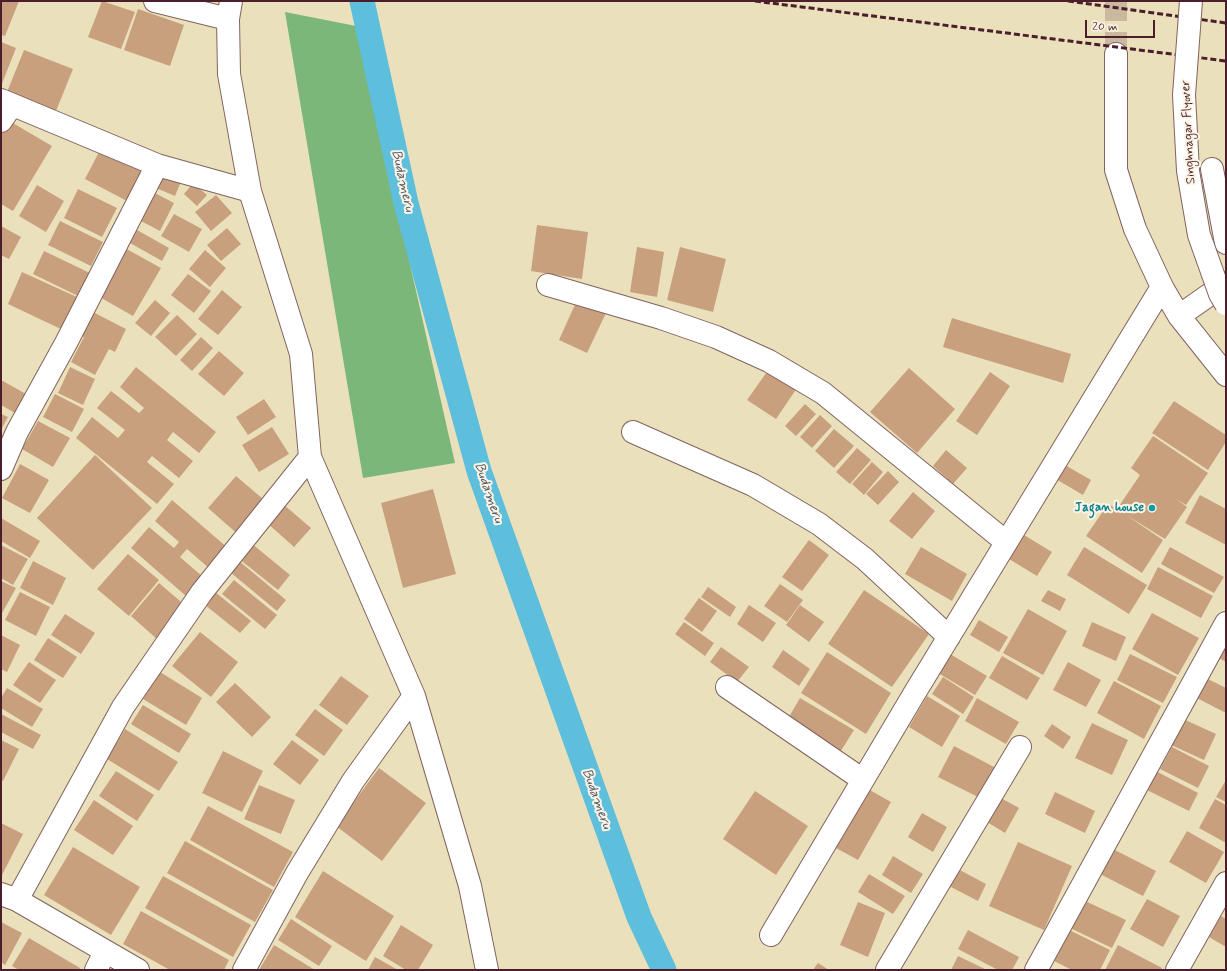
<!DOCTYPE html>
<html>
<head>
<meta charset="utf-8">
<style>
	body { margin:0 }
	#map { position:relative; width:1227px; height:971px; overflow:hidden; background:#ebe0bc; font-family:Mynerve,sans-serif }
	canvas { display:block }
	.frame { position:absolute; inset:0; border:2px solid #4a1f2b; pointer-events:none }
	.scale { position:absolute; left:1085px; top:20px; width:70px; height:18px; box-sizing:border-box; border:2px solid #4a1f2b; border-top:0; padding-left:5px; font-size:12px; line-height:14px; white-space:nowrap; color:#4a1f2b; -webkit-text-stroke:3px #fcf5e5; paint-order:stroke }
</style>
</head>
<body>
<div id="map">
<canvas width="1227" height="971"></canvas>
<div class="frame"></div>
<div class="scale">20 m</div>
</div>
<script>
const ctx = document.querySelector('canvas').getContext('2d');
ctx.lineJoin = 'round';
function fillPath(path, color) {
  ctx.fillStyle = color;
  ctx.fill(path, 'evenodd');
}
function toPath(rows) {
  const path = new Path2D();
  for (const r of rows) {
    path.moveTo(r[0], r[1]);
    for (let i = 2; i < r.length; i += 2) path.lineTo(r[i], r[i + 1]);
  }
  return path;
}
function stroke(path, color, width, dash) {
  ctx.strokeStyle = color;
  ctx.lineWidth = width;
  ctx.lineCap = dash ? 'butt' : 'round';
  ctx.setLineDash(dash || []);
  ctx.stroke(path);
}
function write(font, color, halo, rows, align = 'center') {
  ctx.font = font + ' Mynerve,sans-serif';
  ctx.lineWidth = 4;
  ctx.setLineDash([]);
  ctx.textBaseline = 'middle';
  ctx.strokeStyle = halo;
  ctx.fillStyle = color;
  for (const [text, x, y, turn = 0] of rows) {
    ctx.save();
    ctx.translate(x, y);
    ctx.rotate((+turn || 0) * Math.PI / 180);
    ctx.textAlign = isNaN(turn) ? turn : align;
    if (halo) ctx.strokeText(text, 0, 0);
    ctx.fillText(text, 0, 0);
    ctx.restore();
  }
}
const forest = toPath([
	[285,12,356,26,455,463,363,478]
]);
const canal = toPath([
	[362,1,406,203,479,471,639,917,664,970]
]);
const building = toPath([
	[1,1,19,1,5,36,1,35],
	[102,1,135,12,121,49,88,37],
	[138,9,184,25,170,66,124,50],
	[1,42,16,48,1,86],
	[24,50,73,69,56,111,7,92],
	[6,119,52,146,13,211,1,204,1,126],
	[101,148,144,170,127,201,85,179],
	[164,171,182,179,175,196,156,188],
	[193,183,207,195,197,206,184,194],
	[37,185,64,201,46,232,19,216],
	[78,189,117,208,102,237,64,218],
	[153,192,174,203,160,231,139,220],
	[216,195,232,213,211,231,195,212],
	[174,214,202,229,189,252,161,236],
	[60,221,103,242,91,266,48,245],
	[537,225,588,232,582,279,531,271],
	[1,226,21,237,9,259,1,255],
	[227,228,241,244,221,261,207,245],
	[137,230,169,248,162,261,130,243],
	[123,247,161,268,133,316,96,295],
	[637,247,664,252,657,297,630,292],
	[680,247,726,259,713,312,667,300],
	[205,250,226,268,210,287,189,269],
	[44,251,90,273,78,296,33,274],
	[22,272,79,298,63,330,8,304],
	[188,274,211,291,194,313,171,295],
	[222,290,242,307,218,335,198,319],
	[155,300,170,313,151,336,135,323],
	[577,300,606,313,587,353,559,340],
	[87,309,126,329,115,352,109,349,95,375,71,362,84,337,76,333],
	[177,315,197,334,176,356,155,337],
	[952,318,1071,354,1063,383,943,347],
	[201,337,213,348,192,371,180,360],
	[219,351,244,373,224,396,198,374],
	[70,367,95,379,83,405,58,393],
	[136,367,216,432,199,453,173,432,167,440,193,461,179,478,152,456,147,462,174,484,157,504,76,438,92,417,118,438,125,430,97,408,111,391,139,413,144,408,120,387],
	[909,368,955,409,917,453,870,412],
	[769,369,797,388,776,419,747,400],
	[990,372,1010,386,977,435,956,421],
	[1,380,26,394,15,413,1,405],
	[55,394,84,409,72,432,43,417],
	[264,399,276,417,248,435,236,417],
	[1174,401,1226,435,1226,442,1208,470,1152,433],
	[805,404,816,414,796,436,785,426],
	[1,414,8,417,1,430],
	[820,415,832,426,812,448,800,437],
	[38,421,70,438,53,467,22,449],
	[272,427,289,454,259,472,242,445],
	[834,429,854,446,834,468,815,451],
	[1153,436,1208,473,1186,505,1176,499,1187,507,1165,539,1126,515,1163,540,1142,573,1086,536,1108,504,1117,509,1140,475,1131,468],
	[857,448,871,460,850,484,836,472],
	[946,450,967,468,953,484,933,466],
	[95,455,152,508,93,570,37,518],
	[1058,461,1091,480,1083,495,1049,475],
	[872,462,883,472,864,495,852,484],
	[20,464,49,480,30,513,2,498],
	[888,471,899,482,878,505,866,494],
	[236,476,270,505,241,537,208,508],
	[433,489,456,574,403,588,381,503],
	[913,492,935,511,912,539,889,521],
	[1200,495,1226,509,1226,545,1185,523],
	[172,500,228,548,210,569,187,549,180,557,203,577,186,596,131,548,149,527,174,548,179,542,155,521],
	[283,504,311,528,294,547,266,522],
	[1,518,40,541,30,558,1,541],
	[1024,535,1052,552,1037,576,1009,559],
	[809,540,829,555,802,591,782,577],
	[251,543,290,575,278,590,238,558],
	[1,545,28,559,13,585,1,578],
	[921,547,967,574,952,601,905,574],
	[1084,547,1147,585,1129,614,1067,575],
	[1170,547,1224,577,1214,593,1161,564],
	[128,554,159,580,129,616,97,589],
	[33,561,66,578,53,605,20,588],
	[239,561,286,600,277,611,230,572],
	[1158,567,1213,596,1201,618,1147,589],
	[234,580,277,615,265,629,222,594],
	[1,581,16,588,1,615],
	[159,583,187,607,158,640,131,616],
	[780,584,803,600,787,622,764,606],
	[708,587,736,607,730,617,701,597],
	[864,590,929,634,892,687,828,644],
	[1048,590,1066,599,1060,611,1041,601],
	[20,592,50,607,36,636,5,620],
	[215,592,251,621,240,633,205,605],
	[699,598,717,611,702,632,684,619],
	[749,605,776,623,763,642,737,624],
	[800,605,824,622,809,642,786,625],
	[1028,609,1067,631,1043,675,1003,653],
	[1152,613,1199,638,1178,675,1132,649],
	[65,614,95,633,81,654,51,635],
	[979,620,1008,637,999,652,970,635],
	[684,622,714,643,705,656,675,634],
	[1092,622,1126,637,1116,661,1082,646],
	[200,632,238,662,211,697,172,666],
	[1,635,20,645,7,672,1,669],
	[1226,636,1226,662,1215,656],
	[48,638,77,657,63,678,34,660],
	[721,647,749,667,737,682,710,662],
	[783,650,810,669,799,686,772,667],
	[827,652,891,693,866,734,801,693],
	[950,654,987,676,975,695,938,673],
	[1130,654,1177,677,1163,703,1117,680],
	[1002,656,1040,678,1027,700,989,678],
	[29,662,56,680,40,703,13,685],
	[1068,662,1101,680,1086,707,1053,690],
	[160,672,202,698,186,725,143,699],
	[341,676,369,696,347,725,319,705],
	[1202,676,1226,688,1226,713,1191,695],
	[943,677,974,697,963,714,932,694],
	[1114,681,1161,706,1144,739,1097,713],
	[235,683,271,717,252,737,216,702],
	[7,688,43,709,32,727,1,708,1,698],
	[927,696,960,716,942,747,909,727],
	[800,698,854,730,839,754,786,722],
	[977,698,1019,722,1006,744,965,721],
	[143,705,191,734,179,753,131,724],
	[315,709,343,730,324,756,295,735],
	[1,714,41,735,33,749,1,732],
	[1181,718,1216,734,1204,760,1169,744],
	[1092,723,1128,740,1112,775,1075,758],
	[1052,724,1071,737,1063,749,1044,736],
	[125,729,178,762,159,791,107,759],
	[1,740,19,749,3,781,1,780],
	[292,740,319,760,300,785,273,764],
	[954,746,996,768,980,798,938,777],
	[1172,747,1209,766,1198,788,1160,769],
	[223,751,263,771,242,812,202,793],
	[379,768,426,803,382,861,336,826],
	[1152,769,1198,793,1189,811,1143,788],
	[116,771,154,795,137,821,99,796],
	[1226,780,1226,802,1216,797],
	[259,785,295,800,281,834,244,819],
	[868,789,891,802,858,860,834,847],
	[755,791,808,826,776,875,723,839],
	[1055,792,1095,811,1085,833,1045,814],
	[1001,798,1019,808,1005,833,987,822],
	[1215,799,1226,805,1226,843,1199,828],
	[94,800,133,826,113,855,74,830],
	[208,806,293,852,274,887,190,840],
	[922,813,947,827,933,852,908,837],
	[1,823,23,834,2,875,1,875],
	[1187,831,1224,852,1206,883,1169,862],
	[185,841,273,890,255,922,167,873],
	[1018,842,1072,866,1044,930,989,906],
	[73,847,140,887,111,935,44,895],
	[1111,848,1156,871,1143,896,1098,873],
	[893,856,923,874,911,893,882,875],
	[958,869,986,884,978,901,949,886],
	[323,871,394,916,366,961,295,917],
	[869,874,905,896,893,914,858,892],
	[163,876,251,925,233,957,145,908],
	[1147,899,1180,916,1163,947,1130,929],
	[1083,900,1126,920,1112,948,1070,928],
	[858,902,885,913,868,957,840,945],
	[141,911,229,960,224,970,170,970,123,944],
	[1221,916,1226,919,1226,947,1209,937],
	[291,919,332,946,319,966,278,940],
	[1,922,22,933,5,965,1,962],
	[401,925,433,945,418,970,406,970,383,956],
	[1067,929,1110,950,1100,970,1072,970,1052,960],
	[968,930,1019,957,1012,970,998,970,958,949],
	[29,938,80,968,79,970,19,970,12,966],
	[274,945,315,970,259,970],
	[1118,945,1162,968,1161,970,1105,970],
	[958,956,987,970,951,970],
	[375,957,398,970,368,970],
	[818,963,829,970,813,970]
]);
const minorTunnel = toPath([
	[1116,54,1116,1]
]);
const minor = toPath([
	[155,1,228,19],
	[231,1,228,19,229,74,250,191,301,354,310,457,414,696,470,886,487,970],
	[1116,54,1116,170,1135,229,1162,287,1179,316,1226,375],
	[1,100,157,165],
	[1,121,12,105],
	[1212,169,1226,243],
	[548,285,661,318,716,337,769,361,823,393,1006,542],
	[1179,316,1226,283],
	[633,432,753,485,819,524,865,559,949,637],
	[1,469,17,432,66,343,157,165,250,191],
	[727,687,863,780],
	[1,894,17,900,138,970],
	[17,900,123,707,202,592,310,457],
	[771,935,914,694,1162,287],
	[96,970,105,952],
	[244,970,297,873,353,781,414,696],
	[887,970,1020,747],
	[1036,970,1226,623],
	[1177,970,1226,883]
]);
const rail = toPath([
	[755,1,1226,61],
	[1068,1,1226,23]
]);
const majorBridge = toPath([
	[1191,1,1184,95,1188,171,1199,235,1220,294,1226,304]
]);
const markers = [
	[1152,508,4,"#0f9aa8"]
];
const streetNames = [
	["Singhnagar Flyover",1189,132,-93]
];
const cultureNames = [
	["Jagan house",1144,508]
];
const waterNames = [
	["Budameru",402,181,77],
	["Budameru",488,493,71],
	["Budameru",596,799,70]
];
fillPath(forest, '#7ab778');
stroke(canal, '#5dbfdb', 25);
fillPath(building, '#c9a07e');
stroke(minorTunnel, '#cbb99f', 22, [22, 11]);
stroke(minor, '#82635e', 24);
stroke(minor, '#fff', 22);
stroke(rail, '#4a1f2b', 3, [6, 3]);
stroke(majorBridge, '#82635e', 24, []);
stroke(majorBridge, '#fff', 22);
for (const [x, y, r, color] of markers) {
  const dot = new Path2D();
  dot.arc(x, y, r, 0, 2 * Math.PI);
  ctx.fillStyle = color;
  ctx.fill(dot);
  stroke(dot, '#fcf5e5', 1.5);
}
write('13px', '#4a1f2b', '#fcf5e5', streetNames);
write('bold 13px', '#0d838f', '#fcf5e5', cultureNames, 'right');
write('italic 14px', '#515769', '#fcf5e5', waterNames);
</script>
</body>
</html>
